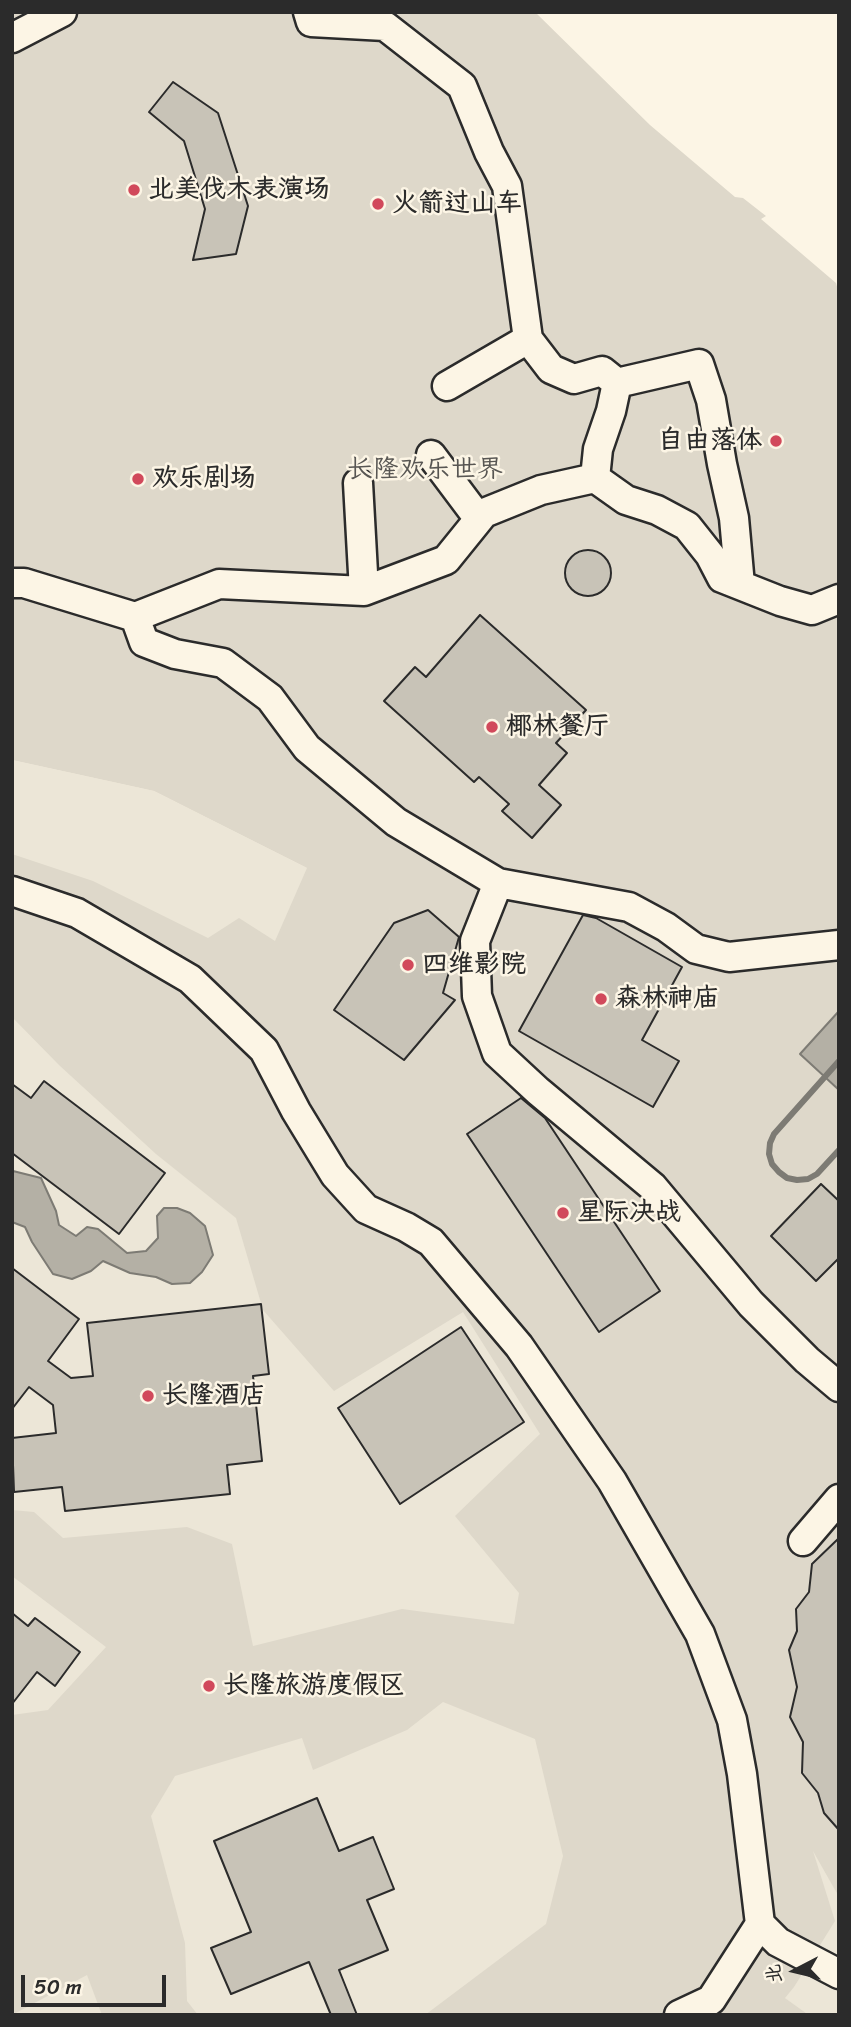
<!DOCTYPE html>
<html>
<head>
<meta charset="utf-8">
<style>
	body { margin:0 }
	#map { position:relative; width:851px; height:2027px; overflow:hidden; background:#fcf5e5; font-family:Sriracha,"LXGW WenKai TC",sans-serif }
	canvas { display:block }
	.frame { position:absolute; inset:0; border:14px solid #2b2b2b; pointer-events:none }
	.north { position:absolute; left:760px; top:1936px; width:70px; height:70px; -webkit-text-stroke:5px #fcf5e5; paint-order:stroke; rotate:263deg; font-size:19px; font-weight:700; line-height:28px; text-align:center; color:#2b2b2b }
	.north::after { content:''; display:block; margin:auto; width:24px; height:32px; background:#2b2b2b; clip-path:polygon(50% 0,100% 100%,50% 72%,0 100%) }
	.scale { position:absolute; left:21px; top:1975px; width:145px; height:32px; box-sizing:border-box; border:4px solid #2b2b2b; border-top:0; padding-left:9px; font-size:21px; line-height:24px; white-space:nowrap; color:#2b2b2b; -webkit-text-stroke:5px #fcf5e5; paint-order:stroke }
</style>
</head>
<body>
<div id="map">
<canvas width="851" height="2027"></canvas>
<div class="frame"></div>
<div class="north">北</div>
<div class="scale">50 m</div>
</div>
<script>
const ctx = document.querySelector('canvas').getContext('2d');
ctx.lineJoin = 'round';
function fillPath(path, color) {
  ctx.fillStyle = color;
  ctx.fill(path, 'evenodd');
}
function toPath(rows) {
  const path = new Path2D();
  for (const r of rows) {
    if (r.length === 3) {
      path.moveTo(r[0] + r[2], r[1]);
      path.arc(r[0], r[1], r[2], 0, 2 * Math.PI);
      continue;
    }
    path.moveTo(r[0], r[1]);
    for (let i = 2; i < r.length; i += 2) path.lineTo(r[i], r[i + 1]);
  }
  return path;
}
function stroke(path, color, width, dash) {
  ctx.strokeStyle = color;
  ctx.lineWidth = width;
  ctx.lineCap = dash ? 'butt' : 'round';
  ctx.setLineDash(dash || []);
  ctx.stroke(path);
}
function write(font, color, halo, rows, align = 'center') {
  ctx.font = font + ' Sriracha,"LXGW WenKai TC",sans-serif';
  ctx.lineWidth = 5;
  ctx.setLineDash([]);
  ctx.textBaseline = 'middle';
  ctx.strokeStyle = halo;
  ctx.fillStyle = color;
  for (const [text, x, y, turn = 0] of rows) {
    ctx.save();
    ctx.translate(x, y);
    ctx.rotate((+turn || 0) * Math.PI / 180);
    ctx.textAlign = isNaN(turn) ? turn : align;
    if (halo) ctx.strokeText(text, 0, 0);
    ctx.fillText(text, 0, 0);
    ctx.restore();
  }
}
const built = toPath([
	[12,760,154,791,307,868,839,1897,839,2015,809,2015,757,1979,594,2015,12,2015]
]);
const green = toPath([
	[12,12,535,12,650,125,735,197,743,198,766,216,761,219,836,283,839,294,839,1897,813,1851,835,1921,794,1987,785,1998,809,2015,425,2015,546,1924,563,1856,535,1739,443,1702,407,1730,313,1770,302,1738,175,1776,151,1816,185,1943,187,2001,198,2015,102,2015,87,1975,12,2015,12,1715,48,1710,106,1647,12,1576,12,1510,34,1512,63,1538,187,1527,232,1544,253,1646,402,1609,514,1624,519,1593,455,1516,540,1434,463,1312,334,1391,263,1310,236,1218,156,1154,59,1065,12,1017,12,854,93,881,208,938,239,918,275,941,307,868,154,791,12,760]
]);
const water = toPath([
	[839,1011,839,1090,800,1054,839,1011],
	[13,1171,41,1178,56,1211,59,1225,76,1236,87,1227,98,1229,127,1253,146,1251,158,1238,157,1216,164,1208,177,1208,190,1213,205,1226,213,1255,202,1272,190,1283,172,1284,156,1277,130,1273,103,1261,91,1271,72,1279,53,1274,32,1242,25,1227,12,1222,13,1171]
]);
const stream = toPath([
	[839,1061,774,1134,770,1143,769,1154,772,1164,779,1172,787,1178,797,1180,808,1179,817,1174,839,1150]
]);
const building = toPath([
	[173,82,218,113,248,206,236,254,193,260,205,209,184,141,149,112,173,82],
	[588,573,23],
	[480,615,586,710,556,743,567,753,539,785,561,805,532,838,502,811,509,804,479,777,474,782,384,701,415,667,426,677,480,615],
	[428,910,459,937,443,993,455,1000,404,1060,334,1010,394,923,428,910],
	[583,915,596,918,682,967,642,1040,679,1061,653,1107,519,1031,583,915],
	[44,1081,165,1173,119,1234,12,1153,12,1084,31,1098,44,1081],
	[521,1098,545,1118,660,1291,599,1332,467,1134,521,1098],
	[821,1184,839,1201,839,1258,816,1281,771,1236,821,1184],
	[12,1268,79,1319,48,1361,71,1378,93,1376,87,1323,261,1304,269,1374,253,1376,262,1461,227,1465,230,1494,65,1511,62,1487,14,1492,12,1438,56,1433,53,1405,29,1387,12,1409,12,1268],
	[461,1327,524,1422,400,1504,338,1408,461,1327],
	[839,1538,839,1830,824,1813,818,1793,802,1773,803,1742,790,1717,797,1687,789,1650,797,1631,796,1609,809,1592,812,1564,839,1538],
	[12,1613,28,1626,35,1618,80,1652,55,1686,37,1672,12,1704,12,1613],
	[317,1798,339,1851,373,1837,394,1889,367,1900,388,1950,339,1970,357,2015,331,2015,309,1962,231,1994,211,1948,251,1932,214,1841,317,1798]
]);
const minor = toPath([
	[308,12,311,22,385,26,462,86,489,152,507,186,528,339,551,369,574,379,602,371,617,383,611,411,598,449,595,478],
	[12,38,62,12],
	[617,383,699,364,711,400,722,464,734,518,740,585],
	[447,386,528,339],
	[431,455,479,519],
	[358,483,364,591],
	[12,583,24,583,135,617,219,584,364,591,446,560,484,513,541,490,595,478,626,500,657,510,687,526,710,555,722,578,780,601,812,610,839,599],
	[135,617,144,642,175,654,223,663,270,698,307,748,396,822,498,883,629,907,666,927,696,949,729,957,839,945],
	[498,883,475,941,477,996,497,1053,538,1091,653,1187,751,1304,807,1360,839,1387],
	[12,891,77,913,190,979,264,1050,296,1111,335,1175,366,1209,406,1227,431,1242,519,1346,612,1481,700,1634,732,1720,742,1774,760,1924,778,1942,839,1974],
	[803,1541,839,1499],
	[679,2015,711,2000,760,1924]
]);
const markers = [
	[134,190,7,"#d1495b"],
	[378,204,7,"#d1495b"],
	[776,441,7,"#d1495b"],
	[138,479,7,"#d1495b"],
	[492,727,7,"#d1495b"],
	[408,965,7,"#d1495b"],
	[601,999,7,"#d1495b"],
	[563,1213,7,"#d1495b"],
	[148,1396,7,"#d1495b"],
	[209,1686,7,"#d1495b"]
];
const poiNames = [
	["北美伐木表演场",148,190],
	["火箭过山车",392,204],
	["自由落体",762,441,"right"],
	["欢乐剧场",152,479],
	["椰林餐厅",506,727],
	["四维影院",422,965],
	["森林神庙",615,999],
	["星际决战",577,1213],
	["长隆酒店",162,1396],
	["长隆旅游度假区",223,1686]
];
const parkNames = [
	["长隆欢乐世界",425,470]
];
fillPath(built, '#ece6d7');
fillPath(green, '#ded8ca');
fillPath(water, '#b4b0a5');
stroke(water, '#7d7b74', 2);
stroke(stream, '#7d7b74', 6);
fillPath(building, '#c8c3b7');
stroke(building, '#2b2b2b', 2);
stroke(minor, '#2b2b2b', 33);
stroke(minor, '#fcf5e5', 28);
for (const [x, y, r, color] of markers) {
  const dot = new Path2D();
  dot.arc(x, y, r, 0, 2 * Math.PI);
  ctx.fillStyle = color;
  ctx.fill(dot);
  stroke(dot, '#fcf5e5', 2.5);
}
write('bold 26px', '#2b2b2b', '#fcf5e5', poiNames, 'left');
write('26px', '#585653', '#fcf5e5', parkNames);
</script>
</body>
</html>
